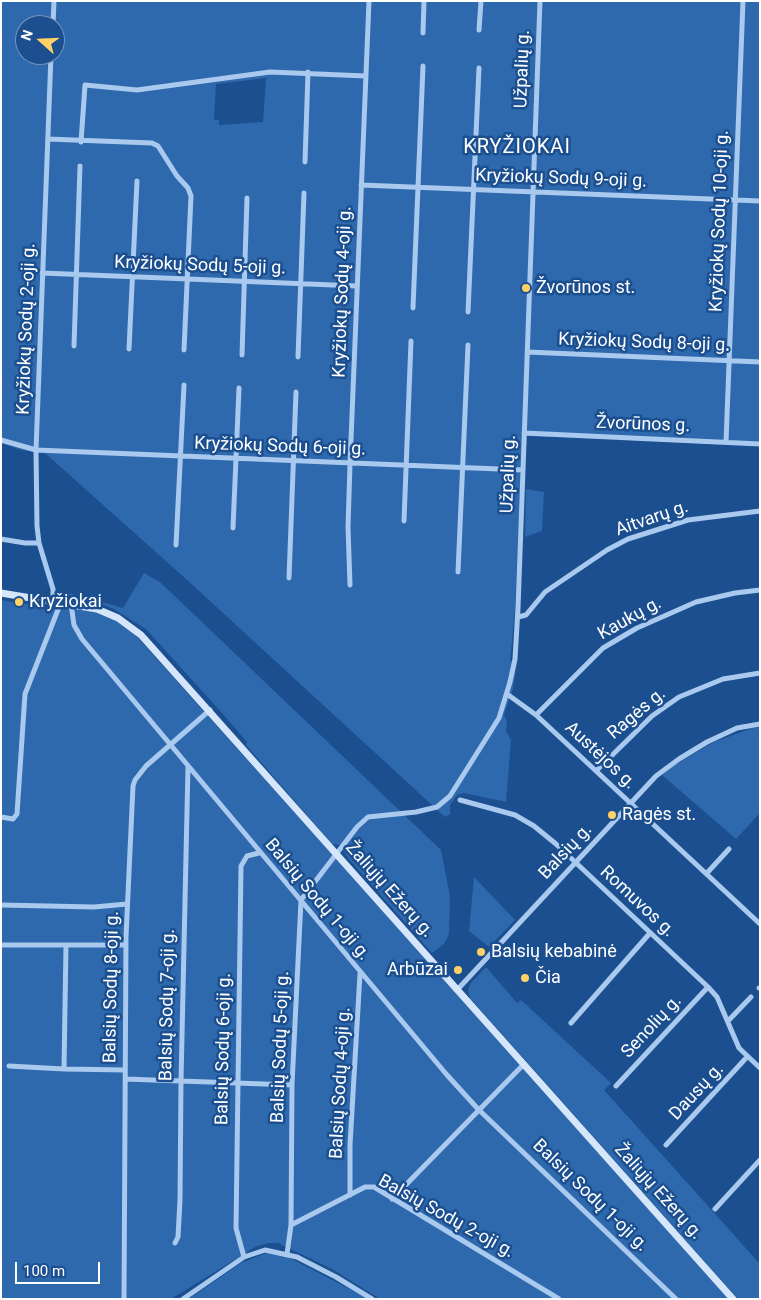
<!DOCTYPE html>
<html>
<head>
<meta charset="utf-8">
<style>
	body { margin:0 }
	#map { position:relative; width:761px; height:1300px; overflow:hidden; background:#1b4f8f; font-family:Roboto,sans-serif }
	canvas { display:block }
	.frame { position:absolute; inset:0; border:2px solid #fff; pointer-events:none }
	.north { position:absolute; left:15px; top:15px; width:50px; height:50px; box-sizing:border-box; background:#1b4f8f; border:1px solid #7695bc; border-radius:50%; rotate:290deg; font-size:14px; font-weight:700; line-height:20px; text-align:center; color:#fff }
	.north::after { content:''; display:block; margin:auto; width:18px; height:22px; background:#ffd166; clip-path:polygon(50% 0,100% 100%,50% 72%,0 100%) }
	.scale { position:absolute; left:15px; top:1262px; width:85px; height:22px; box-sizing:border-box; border:2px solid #fff; border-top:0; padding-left:6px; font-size:15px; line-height:18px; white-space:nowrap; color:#fff; -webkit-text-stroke:4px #1b4f8f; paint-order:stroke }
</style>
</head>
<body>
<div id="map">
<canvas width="761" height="1300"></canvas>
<div class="frame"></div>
<div class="north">N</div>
<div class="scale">100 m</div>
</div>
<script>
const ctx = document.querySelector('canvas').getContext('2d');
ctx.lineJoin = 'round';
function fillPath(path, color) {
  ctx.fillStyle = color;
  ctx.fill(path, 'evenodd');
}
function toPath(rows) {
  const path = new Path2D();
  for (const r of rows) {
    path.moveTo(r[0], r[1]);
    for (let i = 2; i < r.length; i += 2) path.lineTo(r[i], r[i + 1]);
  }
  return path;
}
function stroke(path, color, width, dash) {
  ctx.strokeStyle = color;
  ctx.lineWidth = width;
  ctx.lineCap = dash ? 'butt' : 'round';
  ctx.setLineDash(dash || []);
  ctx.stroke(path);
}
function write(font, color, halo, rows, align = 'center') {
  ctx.font = font + ' Roboto,sans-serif';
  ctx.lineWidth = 5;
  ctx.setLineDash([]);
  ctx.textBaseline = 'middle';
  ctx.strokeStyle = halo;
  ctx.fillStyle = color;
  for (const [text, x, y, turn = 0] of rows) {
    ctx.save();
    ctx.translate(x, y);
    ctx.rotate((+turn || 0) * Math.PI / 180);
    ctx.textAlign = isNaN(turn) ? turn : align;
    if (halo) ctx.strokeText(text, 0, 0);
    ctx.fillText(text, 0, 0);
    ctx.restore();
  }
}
const green = toPath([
	[1,1,760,1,760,443,522,436,515,611,510,661,517,663,513,689,504,715,507,721,506,731,511,740,506,802,464,793,457,795,450,805,450,814,445,817,186,579,46,454,21,450,1,443],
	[25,25,55,25,55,55,25,55],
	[266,78,263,122,219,125,219,120,214,120,216,84],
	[526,489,544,492,542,531,525,537],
	[144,573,160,582,441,850,450,896,449,934,444,944,432,953,348,858,340,845,332,844,246,745,247,742,222,713,146,629,114,609,99,603,59,594,58,590,123,608],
	[1,600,56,609,69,606,91,610,112,618,131,630,730,1299,380,1299,332,1269,278,1243,269,1243,257,1246,171,1299,1,1299],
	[760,727,760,813,736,839,662,775,675,765,714,742,750,729],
	[474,877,515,920,489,947,469,931],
	[486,967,517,1003,521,1000,611,1083,604,1090,760,1264,760,1299,738,1299,470,998,468,990,470,984],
	[266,1253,284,1255,369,1299,189,1299,241,1263]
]);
const minor = toPath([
	[53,25,54,1],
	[479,30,481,1],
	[423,33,424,1],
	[51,55,36,450,37,526,39,543,53,589,53,601],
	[48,139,152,143,158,146,177,176,188,188,191,196,184,350],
	[81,142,85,85,137,90,270,72,366,76],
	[305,162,308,72],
	[361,185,760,201],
	[42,273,357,286],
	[413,308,423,66],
	[468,312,479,68],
	[74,346,80,166],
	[129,349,137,181],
	[527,352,760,362],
	[242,355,247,198],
	[298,357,304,193],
	[524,433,760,444],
	[1,440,36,450,523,470],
	[726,442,743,1],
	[404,521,411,341],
	[233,528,239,388],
	[1,539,25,543,39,543],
	[176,545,184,385],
	[458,572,468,345],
	[289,578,296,392],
	[350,585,348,527,350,464,369,1],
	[71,604,74,625,82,639,447,1075,478,1109,676,1299],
	[518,617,526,615,545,592,607,550,628,539,688,520,760,511],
	[507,694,536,715,760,924],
	[536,715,603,648,637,628,696,602,735,593,760,590],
	[596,771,652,716,679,697,723,679,760,673],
	[460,800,515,815,534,826,556,844,708,987,717,997,739,1048,760,1068],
	[1,817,13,819,17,814,25,694,61,602],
	[707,873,729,849],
	[1,905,94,907,127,904],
	[1,945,126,945],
	[66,945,64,1069,125,1070],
	[759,988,760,988],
	[457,990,656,776,679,759,707,742,737,728,760,724],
	[728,1021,751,997],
	[571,1023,650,933],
	[9,1066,64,1069],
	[125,1079,292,1085],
	[616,1086,708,987],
	[666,1145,747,1057],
	[350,1195,350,1145,360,974],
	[392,1199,524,1064],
	[715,1209,760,1160],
	[291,1225,365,1187,374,1187,559,1299],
	[175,1243,178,1237,180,1200,181,1081,188,766],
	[287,1254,291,1225,292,1085,301,900,357,827,368,817,416,812,437,807,450,796,499,718,510,682,515,659,518,608,540,1],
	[244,1257,236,1228,241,866,247,856,259,853],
	[124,1299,126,937,133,786,135,780,146,766,210,710],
	[183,1299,244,1257,265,1250,297,1257,336,1277,372,1299]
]);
const secondary = toPath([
	[1,593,97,609,118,618,141,635,733,1299]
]);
const markers = [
	[526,288,5,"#ffd166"],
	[19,602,5,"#ffd166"],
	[612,815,5,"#ffd166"],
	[481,952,5,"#ffd166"],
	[458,970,5,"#ffd166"],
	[525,978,5,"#ffd166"]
];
const streetNames = [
	["Užpalių g.",523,69,-88],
	["Kryžiokų Sodų 9-oji g.",561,179,2],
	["Kryžiokų Sodų 10-oji g.",720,221,-88],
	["Kryžiokų Sodų 5-oji g.",200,266,2],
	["Kryžiokų Sodų 4-oji g.",343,292,-88],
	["Kryžiokų Sodų 2-oji g.",27,329,-88],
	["Kryžiokų Sodų 8-oji g.",644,343,2],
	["Žvorūnos g.",643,425,2],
	["Kryžiokų Sodų 6-oji g.",280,447,2],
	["Užpalių g.",509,474,-88],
	["Aitvarų g.",652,519,-19],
	["Kaukų g.",630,619,-29],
	["Ragės g.",637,714,-40],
	["Austėjos g.",600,756,43],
	["Balsių g.",566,852,-47],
	["Žaliųjų Ežerų g.",389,890,48],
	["Balsių Sodų 1-oji g.",317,900,50],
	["Romuvos g.",637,902,43],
	["Balsių Sodų 8-oji g.",112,987,-89],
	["Balsių Sodų 7-oji g.",168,1005,-89],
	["Senolių g.",652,1027,-47],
	["Balsių Sodų 5-oji g.",281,1047,-88],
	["Balsių Sodų 6-oji g.",224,1049,-89],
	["Balsių Sodų 4-oji g.",341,1083,-87],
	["Dausų g.",697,1092,-47],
	["Žaliųjų Ežerų g.",658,1192,48],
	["Balsių Sodų 1-oji g.",590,1196,44],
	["Balsių Sodų 2-oji g.",446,1217,29]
];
const poiNames = [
	["Žvorūnos st.",536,288],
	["Kryžiokai",29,602],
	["Ragės st.",622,815],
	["Balsių kebabinė",491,952],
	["Arbūzai",448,970,"right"],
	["Čia",535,978]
];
const quarterNames = [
	["KRYŽIOKAI",517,148]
];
fillPath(green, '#2e69ad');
stroke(minor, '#a9c9ee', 5);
stroke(secondary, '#d6e6fa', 7);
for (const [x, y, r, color] of markers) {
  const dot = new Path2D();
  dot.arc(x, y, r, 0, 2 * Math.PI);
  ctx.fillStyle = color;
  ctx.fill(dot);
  stroke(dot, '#1b4f8f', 2);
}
write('18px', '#fff', '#1b4f8f', streetNames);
write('18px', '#fff', '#1b4f8f', poiNames, 'left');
ctx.letterSpacing = '1px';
write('20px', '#fff', '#1b4f8f', quarterNames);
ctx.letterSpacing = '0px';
</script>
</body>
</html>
